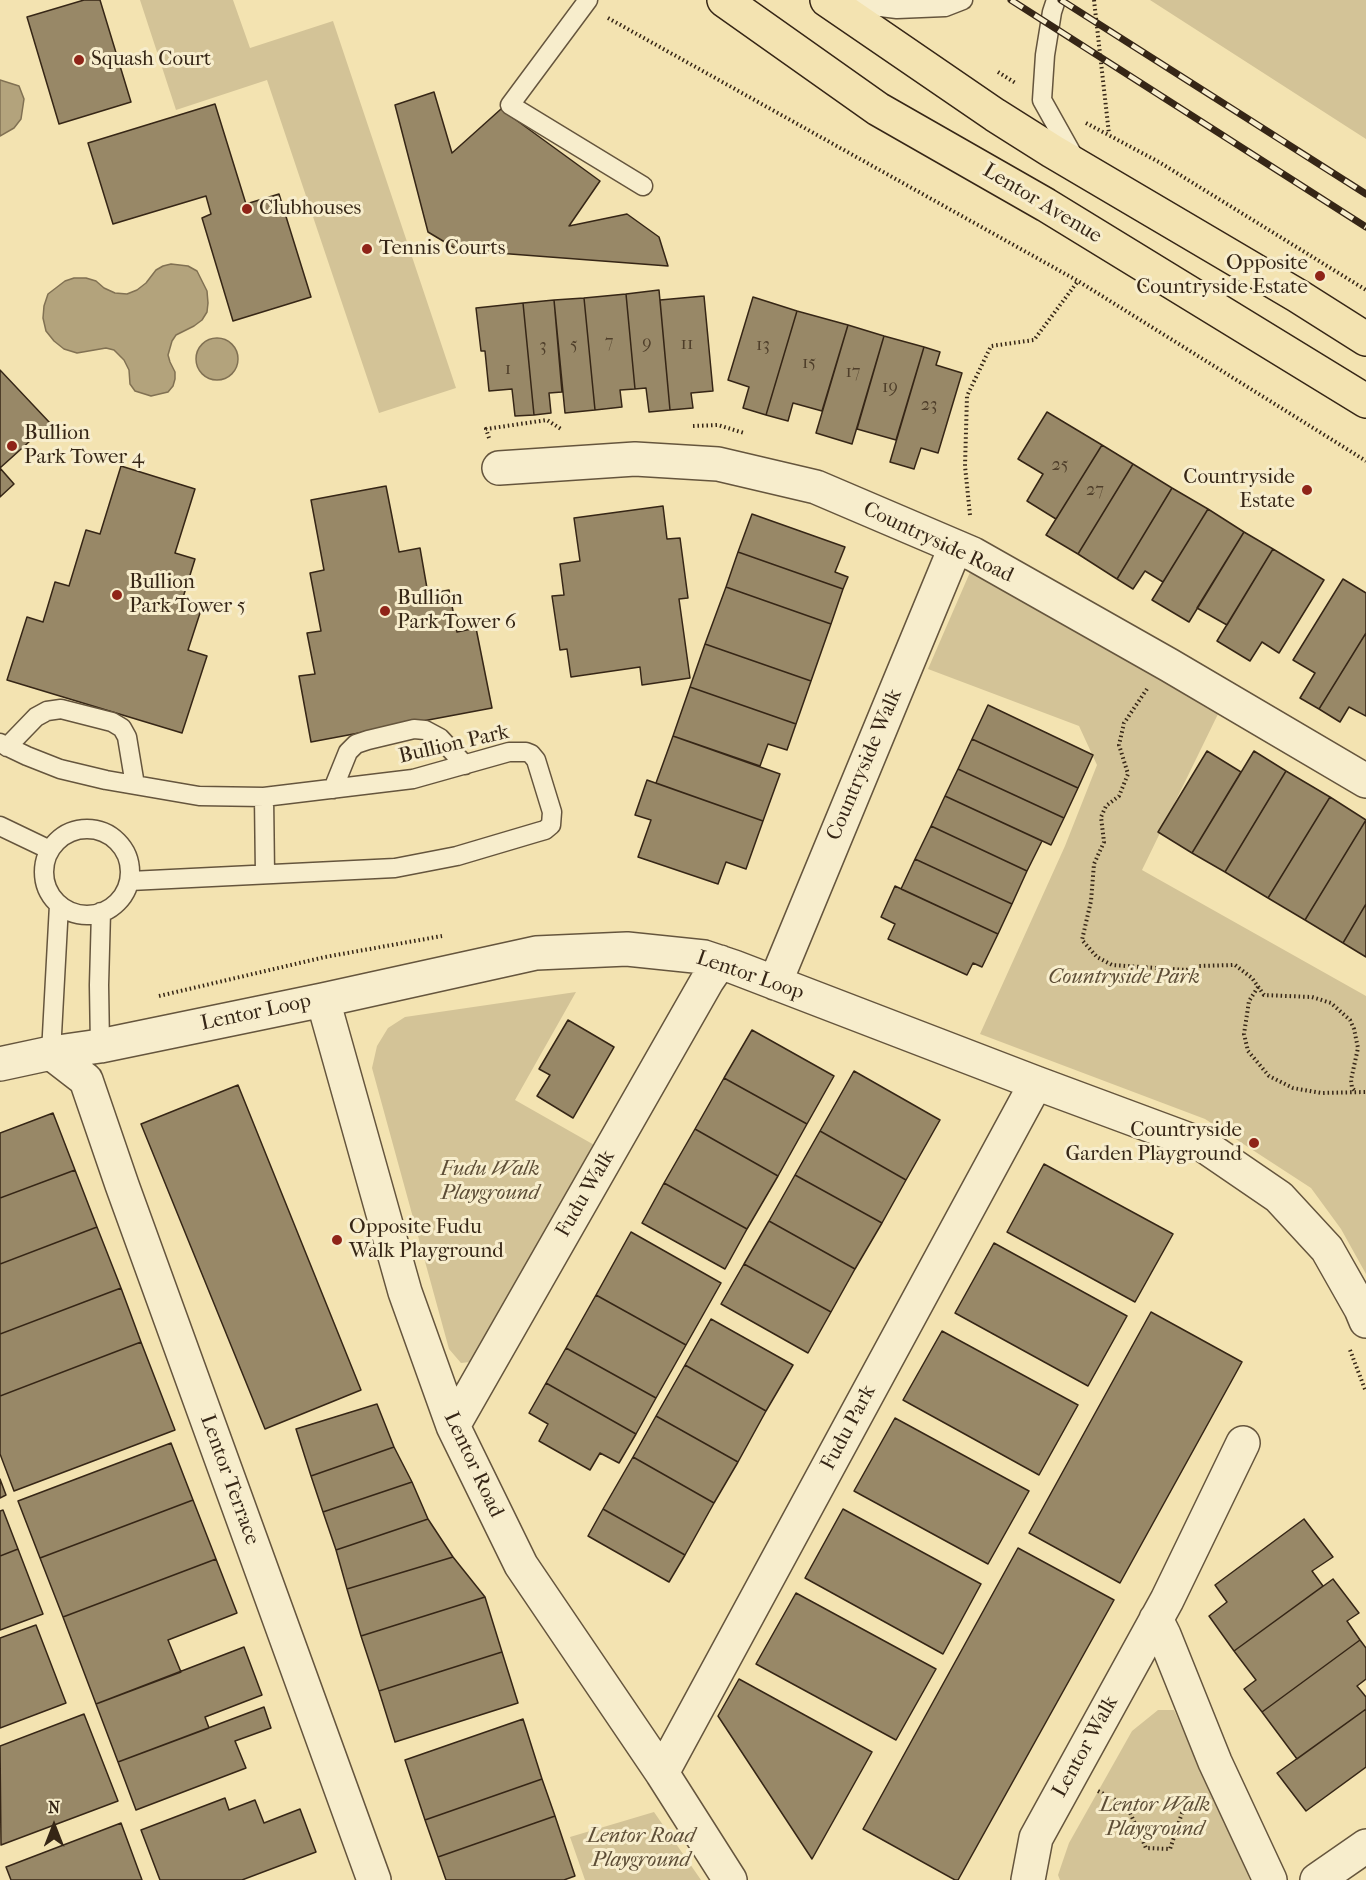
<!DOCTYPE html>
<html>
<head>
<meta charset="utf-8">
<style>
	body { margin:0 }
	#map { position:relative; width:1366px; height:1880px; overflow:hidden; background:#f3e3b1; font-family:"IM FELL French Canon",serif }
	canvas { display:block }
	.north { position:absolute; left:24px; top:1796px; width:60px; height:60px; -webkit-text-stroke:4px #f7edcc; paint-order:stroke; rotate:0deg; font-size:16px; font-weight:700; line-height:24px; text-align:center; color:#362616 }
	.north::after { content:''; display:block; margin:auto; width:21px; height:27px; background:#362616; clip-path:polygon(50% 0,100% 100%,50% 72%,0 100%) }
</style>
</head>
<body>
<div id="map">
<canvas width="1366" height="1880"></canvas>
<div class="north">N</div>
</div>
<script>
const ctx = document.querySelector('canvas').getContext('2d');
ctx.lineJoin = 'round';
function fillPath(path, color) {
  ctx.fillStyle = color;
  ctx.fill(path, 'evenodd');
}
function toPath(rows) {
  const path = new Path2D();
  for (const r of rows) {
    if (r.length === 3) {
      path.moveTo(r[0] + r[2], r[1]);
      path.arc(r[0], r[1], r[2], 0, 2 * Math.PI);
      continue;
    }
    path.moveTo(r[0], r[1]);
    for (let i = 2; i < r.length; i += 2) path.lineTo(r[i], r[i + 1]);
  }
  return path;
}
function stroke(path, color, width, dash) {
  ctx.strokeStyle = color;
  ctx.lineWidth = width;
  ctx.lineCap = dash ? 'butt' : 'round';
  ctx.setLineDash(dash || []);
  ctx.stroke(path);
}
function write(font, color, halo, rows, align = 'center') {
  ctx.font = font + ' "IM FELL French Canon",serif';
  ctx.lineWidth = 6;
  ctx.setLineDash([]);
  ctx.textBaseline = 'middle';
  ctx.strokeStyle = halo;
  ctx.fillStyle = color;
  for (const [text, x, y, turn = 0] of rows) {
    ctx.save();
    ctx.translate(x, y);
    ctx.rotate((+turn || 0) * Math.PI / 180);
    ctx.textAlign = isNaN(turn) ? turn : align;
    if (halo) ctx.strokeText(text, 0, 0);
    ctx.fillText(text, 0, 0);
    ctx.restore();
  }
}
const green = toPath([
	[140,0,233,0,250,48,333,21,456,388,379,413,267,80,176,110],
	[1150,0,1366,0,1366,139],
	[971,570,1218,714,1142,870,1366,996,1366,1274,1341,1229,1311,1188,1205,1119,980,1034,1065,846,1097,765,1079,726,928,669],
	[576,992,515,1100,603,1150,478,1361,461,1363,449,1349,372,1068,377,1046,388,1028,405,1017],
	[1158,1710,1174,1710,1250,1880,1060,1880,1058,1875,1069,1843,1132,1731],
	[654,1812,701,1880,585,1880,570,1837]
]);
const water = toPath([
	[0,80,19,86,24,99,21,119,14,128,0,136,0,80],
	[171,264,188,266,197,271,207,291,208,303,207,312,202,320,194,326,176,335,172,341,168,355,170,362,175,372,175,379,173,386,168,392,151,396,135,391,130,384,129,370,124,360,114,350,106,348,77,353,64,349,54,341,46,331,43,318,44,306,48,294,65,281,74,278,86,278,96,281,104,288,115,293,127,294,137,290,146,283,156,270,163,266,171,264],
	[217,359,21]
]);
const building = toPath([
	[84,0,100,0,131,102,59,124,27,17,84,0],
	[434,92,452,153,501,109,600,181,569,226,627,214,659,237,668,266,458,250,428,232,395,105,434,92],
	[215,104,246,204,279,194,311,297,233,321,202,218,211,214,206,196,113,224,88,143,215,104],
	[659,290,670,410,649,412,646,388,635,389,626,294,659,290],
	[626,294,635,389,620,390,622,407,595,410,584,298,626,294],
	[704,296,713,391,691,393,693,408,670,410,660,300,704,296],
	[753,297,797,311,766,415,743,408,749,387,728,380,753,297],
	[584,298,595,410,565,413,554,300,584,298],
	[554,300,562,392,549,393,551,413,534,415,523,303,554,300],
	[523,303,534,415,515,416,512,389,489,391,485,351,481,351,476,308,523,303],
	[797,311,848,325,822,411,793,403,788,421,766,415,797,311],
	[848,325,884,336,852,444,816,433,848,325],
	[884,336,924,347,896,440,857,429,884,336],
	[924,347,940,352,936,365,962,373,938,453,921,448,914,469,890,462,924,347],
	[0,370,50,423,0,468,14,484,0,497,0,370],
	[1047,412,1102,445,1056,519,1027,501,1043,474,1018,459,1047,412],
	[1102,445,1133,464,1078,554,1046,535,1102,445],
	[1133,464,1172,488,1117,579,1078,554,1133,464],
	[121,466,195,489,175,553,195,559,181,604,201,610,188,650,207,656,182,733,7,680,27,617,43,622,55,582,69,586,86,530,100,534,121,466],
	[386,486,399,552,420,548,428,594,449,590,457,632,476,628,492,708,311,742,299,676,315,674,307,633,321,631,310,573,324,570,311,500,386,486],
	[1172,488,1208,509,1163,582,1145,571,1133,589,1117,579,1172,488],
	[663,506,667,539,680,538,688,598,679,599,690,678,642,685,640,667,571,677,567,649,560,650,552,596,564,595,560,564,580,561,574,518,663,506],
	[1208,509,1244,532,1189,622,1152,600,1208,509],
	[752,514,845,547,835,572,848,577,843,589,738,552,752,514],
	[1244,532,1273,549,1227,625,1197,608,1244,532],
	[1273,549,1324,580,1279,653,1262,642,1250,661,1217,641,1273,549],
	[738,552,843,589,831,624,726,587,738,552],
	[1343,579,1366,593,1366,633,1319,709,1300,698,1315,673,1293,660,1343,579],
	[726,587,831,624,811,681,705,644,726,587],
	[1366,633,1366,716,1349,707,1340,722,1319,709,1366,633],
	[705,644,811,681,796,724,690,687,705,644],
	[690,687,796,724,787,750,768,744,760,766,673,736,690,687],
	[988,705,1093,755,1078,788,972,739,988,705],
	[673,736,780,774,763,821,656,783,673,736],
	[972,739,1078,788,1064,818,958,769,972,739],
	[1207,751,1241,772,1192,853,1158,832,1207,751],
	[1254,751,1286,771,1225,872,1192,853,1254,751],
	[958,769,1064,818,1051,845,945,796,958,769],
	[1286,771,1330,797,1268,898,1225,872,1286,771],
	[647,780,763,821,746,869,726,862,718,884,638,857,651,820,635,815,647,780],
	[945,796,1042,841,1027,871,931,826,945,796],
	[1330,797,1366,820,1305,920,1268,898,1330,797],
	[1366,820,1366,904,1343,943,1305,920,1366,820],
	[931,826,1027,871,1012,904,915,859,931,826],
	[915,859,1012,904,998,934,901,889,915,859],
	[895,886,998,934,982,967,973,963,967,975,888,939,895,924,881,917,895,886],
	[1366,904,1366,957,1343,943,1366,904],
	[568,1020,614,1047,573,1118,537,1096,550,1075,539,1069,568,1020],
	[752,1030,834,1076,807,1124,724,1078,752,1030],
	[854,1071,940,1120,906,1180,820,1131,854,1071],
	[724,1078,807,1124,778,1176,695,1129,724,1078],
	[238,1085,361,1390,265,1429,141,1124,238,1085],
	[53,1113,75,1170,0,1198,0,1133,53,1113],
	[695,1129,778,1176,747,1229,664,1183,695,1129],
	[820,1131,906,1180,882,1223,795,1175,820,1131],
	[1044,1164,1173,1234,1135,1302,1007,1232,1044,1164],
	[75,1170,97,1227,0,1264,0,1198,75,1170],
	[795,1175,882,1223,855,1269,769,1221,795,1175],
	[664,1183,747,1229,725,1269,642,1223,664,1183],
	[769,1221,855,1269,831,1312,744,1264,769,1221],
	[97,1227,121,1288,0,1334,0,1264,97,1227],
	[631,1232,721,1283,686,1345,596,1295,631,1232],
	[994,1243,1127,1316,1088,1386,955,1313,994,1243],
	[744,1264,831,1312,808,1353,721,1304,744,1264],
	[121,1288,141,1342,0,1396,0,1334,121,1288],
	[596,1295,686,1345,656,1398,566,1348,596,1295],
	[1151,1312,1242,1362,1120,1583,1029,1533,1151,1312],
	[711,1319,793,1365,766,1411,685,1365,711,1319],
	[942,1331,1078,1405,1039,1475,903,1400,942,1331],
	[141,1342,175,1430,14,1491,0,1454,0,1396,141,1342],
	[566,1348,656,1398,636,1434,546,1383,566,1348],
	[685,1365,766,1411,738,1462,656,1416,685,1365],
	[546,1383,636,1434,619,1463,600,1453,590,1470,539,1441,548,1424,529,1413,546,1383],
	[377,1404,394,1447,311,1476,296,1429,377,1404],
	[656,1416,738,1462,714,1503,633,1457,656,1416],
	[895,1418,1029,1491,988,1564,854,1491,895,1418],
	[171,1443,193,1500,40,1558,18,1501,171,1443],
	[394,1447,412,1482,323,1512,311,1476,394,1447],
	[633,1457,714,1503,685,1555,603,1509,633,1457],
	[0,1479,6,1495,0,1498,0,1479],
	[412,1482,428,1519,336,1550,323,1512,412,1482],
	[193,1500,216,1559,63,1617,40,1558,193,1500],
	[603,1509,685,1555,669,1582,588,1536,603,1509],
	[843,1509,981,1584,943,1654,805,1578,843,1509],
	[3,1510,18,1549,0,1556,0,1511,3,1510],
	[428,1519,453,1557,347,1589,336,1550,428,1519],
	[1304,1519,1333,1557,1312,1571,1323,1586,1234,1651,1209,1616,1227,1602,1215,1585,1304,1519],
	[1018,1548,1114,1600,958,1880,955,1880,863,1829,1018,1548],
	[18,1549,43,1614,0,1630,0,1556,18,1549],
	[453,1557,485,1597,361,1636,347,1589,453,1557],
	[216,1559,237,1613,168,1640,181,1672,96,1704,63,1617,216,1559],
	[1333,1579,1359,1613,1347,1621,1360,1640,1262,1712,1244,1689,1256,1680,1234,1651,1333,1579],
	[796,1593,936,1669,896,1740,756,1664,796,1593],
	[485,1597,502,1652,379,1691,361,1636,485,1597],
	[36,1625,66,1703,0,1728,0,1638,36,1625],
	[1360,1640,1366,1648,1366,1679,1357,1686,1366,1697,1366,1709,1297,1759,1262,1712,1360,1640],
	[244,1647,262,1695,205,1717,209,1728,118,1762,96,1704,244,1647],
	[502,1652,518,1703,395,1742,379,1691,502,1652],
	[739,1679,872,1752,812,1859,718,1716,739,1679],
	[264,1707,271,1728,235,1741,246,1768,136,1810,118,1762,264,1707],
	[1366,1709,1366,1767,1306,1811,1277,1773,1366,1709],
	[84,1714,118,1801,1,1845,0,1746,84,1714],
	[523,1719,542,1779,425,1820,405,1760,523,1719],
	[542,1779,555,1816,438,1857,425,1820,542,1779],
	[225,1798,229,1810,255,1800,264,1823,300,1809,316,1852,242,1880,160,1880,141,1830,225,1798],
	[555,1816,575,1876,564,1880,446,1880,438,1857,555,1816],
	[121,1823,142,1880,11,1880,6,1867,121,1823]
]);
const path = toPath([
	[1094,0,1109,134],
	[608,18,1078,281,1366,461],
	[998,72,1017,84],
	[1086,123,1159,162,1366,290],
	[693,426,718,425,744,433],
	[489,438,486,429,547,420,561,429],
	[970,515,965,466,967,396,991,346,1034,340,1078,281],
	[1147,689,1124,723,1119,745,1128,774,1119,796,1106,806,1101,817,1104,842,1094,864,1091,901,1082,940,1097,957,1112,965,1186,970,1199,966,1235,965,1252,978,1264,995,1312,997,1331,1003,1350,1020,1354,1029,1358,1048,1351,1080,1352,1088,1355,1091],
	[1258,987,1249,1001,1244,1034,1248,1051,1269,1076,1293,1088,1321,1093,1366,1092],
	[159,996,325,957,442,936],
	[1350,1350,1366,1392],
	[1098,1791,1127,1806,1146,1848,1170,1849,1182,1813,1199,1803]
]);
const service = toPath([
	[588,0,510,105,643,186],
	[1056,0,1052,12,1045,55,1042,100,1075,159],
	[839,2,897,9,945,7,963,0],
	[0,743,27,756,60,769,106,780,199,796,264,797,413,779,509,752,526,752,531,754,536,760,552,812,551,825,545,830,538,832,457,856,395,868,130,881],
	[7,747,36,717,47,711,61,709,112,722,122,728,127,737,135,785],
	[333,789,348,752,356,744,368,740,414,729,425,730,440,738,465,765],
	[264,797,265,874],
	[0,826,50,850],
	[87,872,43],
	[100,1046,99,985,101,912],
	[51,1053,59,905]
]);
const minor = toPath([
	[499,468,635,459,718,464,816,487,973,554,1169,665,1366,781],
	[775,983,955,548],
	[323,1000,405,1292,453,1426,521,1565,662,1773,730,1880],
	[51,1053,86,1080,122,1185,374,1880],
	[0,1064,51,1053,100,1046,323,1000,536,953,627,949,704,957,734,967,1036,1083,1203,1145,1279,1197,1327,1249,1361,1309,1366,1321],
	[453,1426,707,981,720,962],
	[1156,1619,1164,1635,1215,1762,1270,1880],
	[662,1773,1036,1083],
	[1028,1880,1036,1838,1167,1600,1243,1443],
	[1317,1880,1366,1846]
]);
const primary = toPath([
	[724,0,878,109,1046,205,1366,401],
	[827,0,995,115,1052,151,1298,296,1366,339]
]);
const rail = toPath([
	[1011,0,1366,227],
	[1061,0,1366,194]
]);
const markers = [
	[79,60,6,"#8f2418"],
	[247,209,6,"#8f2418"],
	[367,249,6,"#8f2418"],
	[1320,276,6,"#8f2418"],
	[12,446,6,"#8f2418"],
	[1307,490,6,"#8f2418"],
	[117,595,6,"#8f2418"],
	[385,611,6,"#8f2418"],
	[1254,1143,6,"#8f2418"],
	[337,1240,6,"#8f2418"]
];
const numberNames = [
	["7",609,343],
	["9",647,344],
	["11",687,345],
	["5",574,346],
	["13",763,346],
	["3",543,347],
	["15",809,364],
	["1",508,370],
	["17",853,373],
	["19",890,388],
	["23",929,406],
	["25",1060,466],
	["27",1095,491]
];
const poiNames = [
	["Squash Court",91,60],
	["Clubhouses",259,209],
	["Tennis Courts",379,249],
	["Opposite",1308,264,"right"],
	["Countryside Estate",1308,288,"right"],
	["Bullion",24,434],
	["Park Tower 4",24,458],
	["Countryside",1295,478,"right"],
	["Estate",1295,502,"right"],
	["Bullion",129,583],
	["Park Tower 5",129,607],
	["Bullion",397,599],
	["Park Tower 6",397,623],
	["Countryside",1242,1131,"right"],
	["Garden Playground",1242,1155,"right"],
	["Opposite Fudu",349,1228],
	["Walk Playground",349,1252]
];
const streetNames = [
	["Lentor Avenue",1042,204,31],
	["Countryside Road",938,543,25],
	["Bullion Park",454,745,-13],
	["Countryside Walk",865,765,-67],
	["Lentor Loop",750,976,19],
	["Lentor Loop",256,1013,-12],
	["Fudu Walk",586,1194,-60],
	["Fudu Park",849,1428,-62],
	["Lentor Road",473,1465,65],
	["Lentor Terrace",229,1480,70],
	["Lentor Walk",1086,1747,-61]
];
const parkNames = [
	["Countryside Park",1124,978],
	["Fudu Walk",490,1170],
	["Playground",490,1194],
	["Lentor Walk",1155,1806],
	["Playground",1155,1830],
	["Lentor Road",641,1837],
	["Playground",641,1861]
];
fillPath(green, '#d3c397');
fillPath(water, '#b3a37c');
stroke(water, '#817153', 1.5);
fillPath(building, '#988867');
stroke(building, '#362616', 1.5);
stroke(service, '#65553d', 21);
stroke(minor, '#65553d', 36);
stroke(primary, '#362616', 36);
stroke(path, '#362616', 4, [1.5, 3]);
stroke(service, '#f7edcc', 18);
stroke(minor, '#f7edcc', 33);
stroke(primary, '#f3e3b1', 33);
stroke(rail, '#362616', 7);
stroke(rail, '#f7edcc', 4.5, [14]);
for (const [x, y, r, color] of markers) {
  const dot = new Path2D();
  dot.arc(x, y, r, 0, 2 * Math.PI);
  ctx.fillStyle = color;
  ctx.fill(dot);
  stroke(dot, '#f7edcc', 2);
}
write('18px', '#4e3e2a', null, numberNames);
write('21px', '#362616', '#f7edcc', poiNames, 'left');
write('21px', '#362616', '#f7edcc', streetNames);
write('italic 21px', '#5d4d36', '#f7edcc', parkNames);
</script>
</body>
</html>
